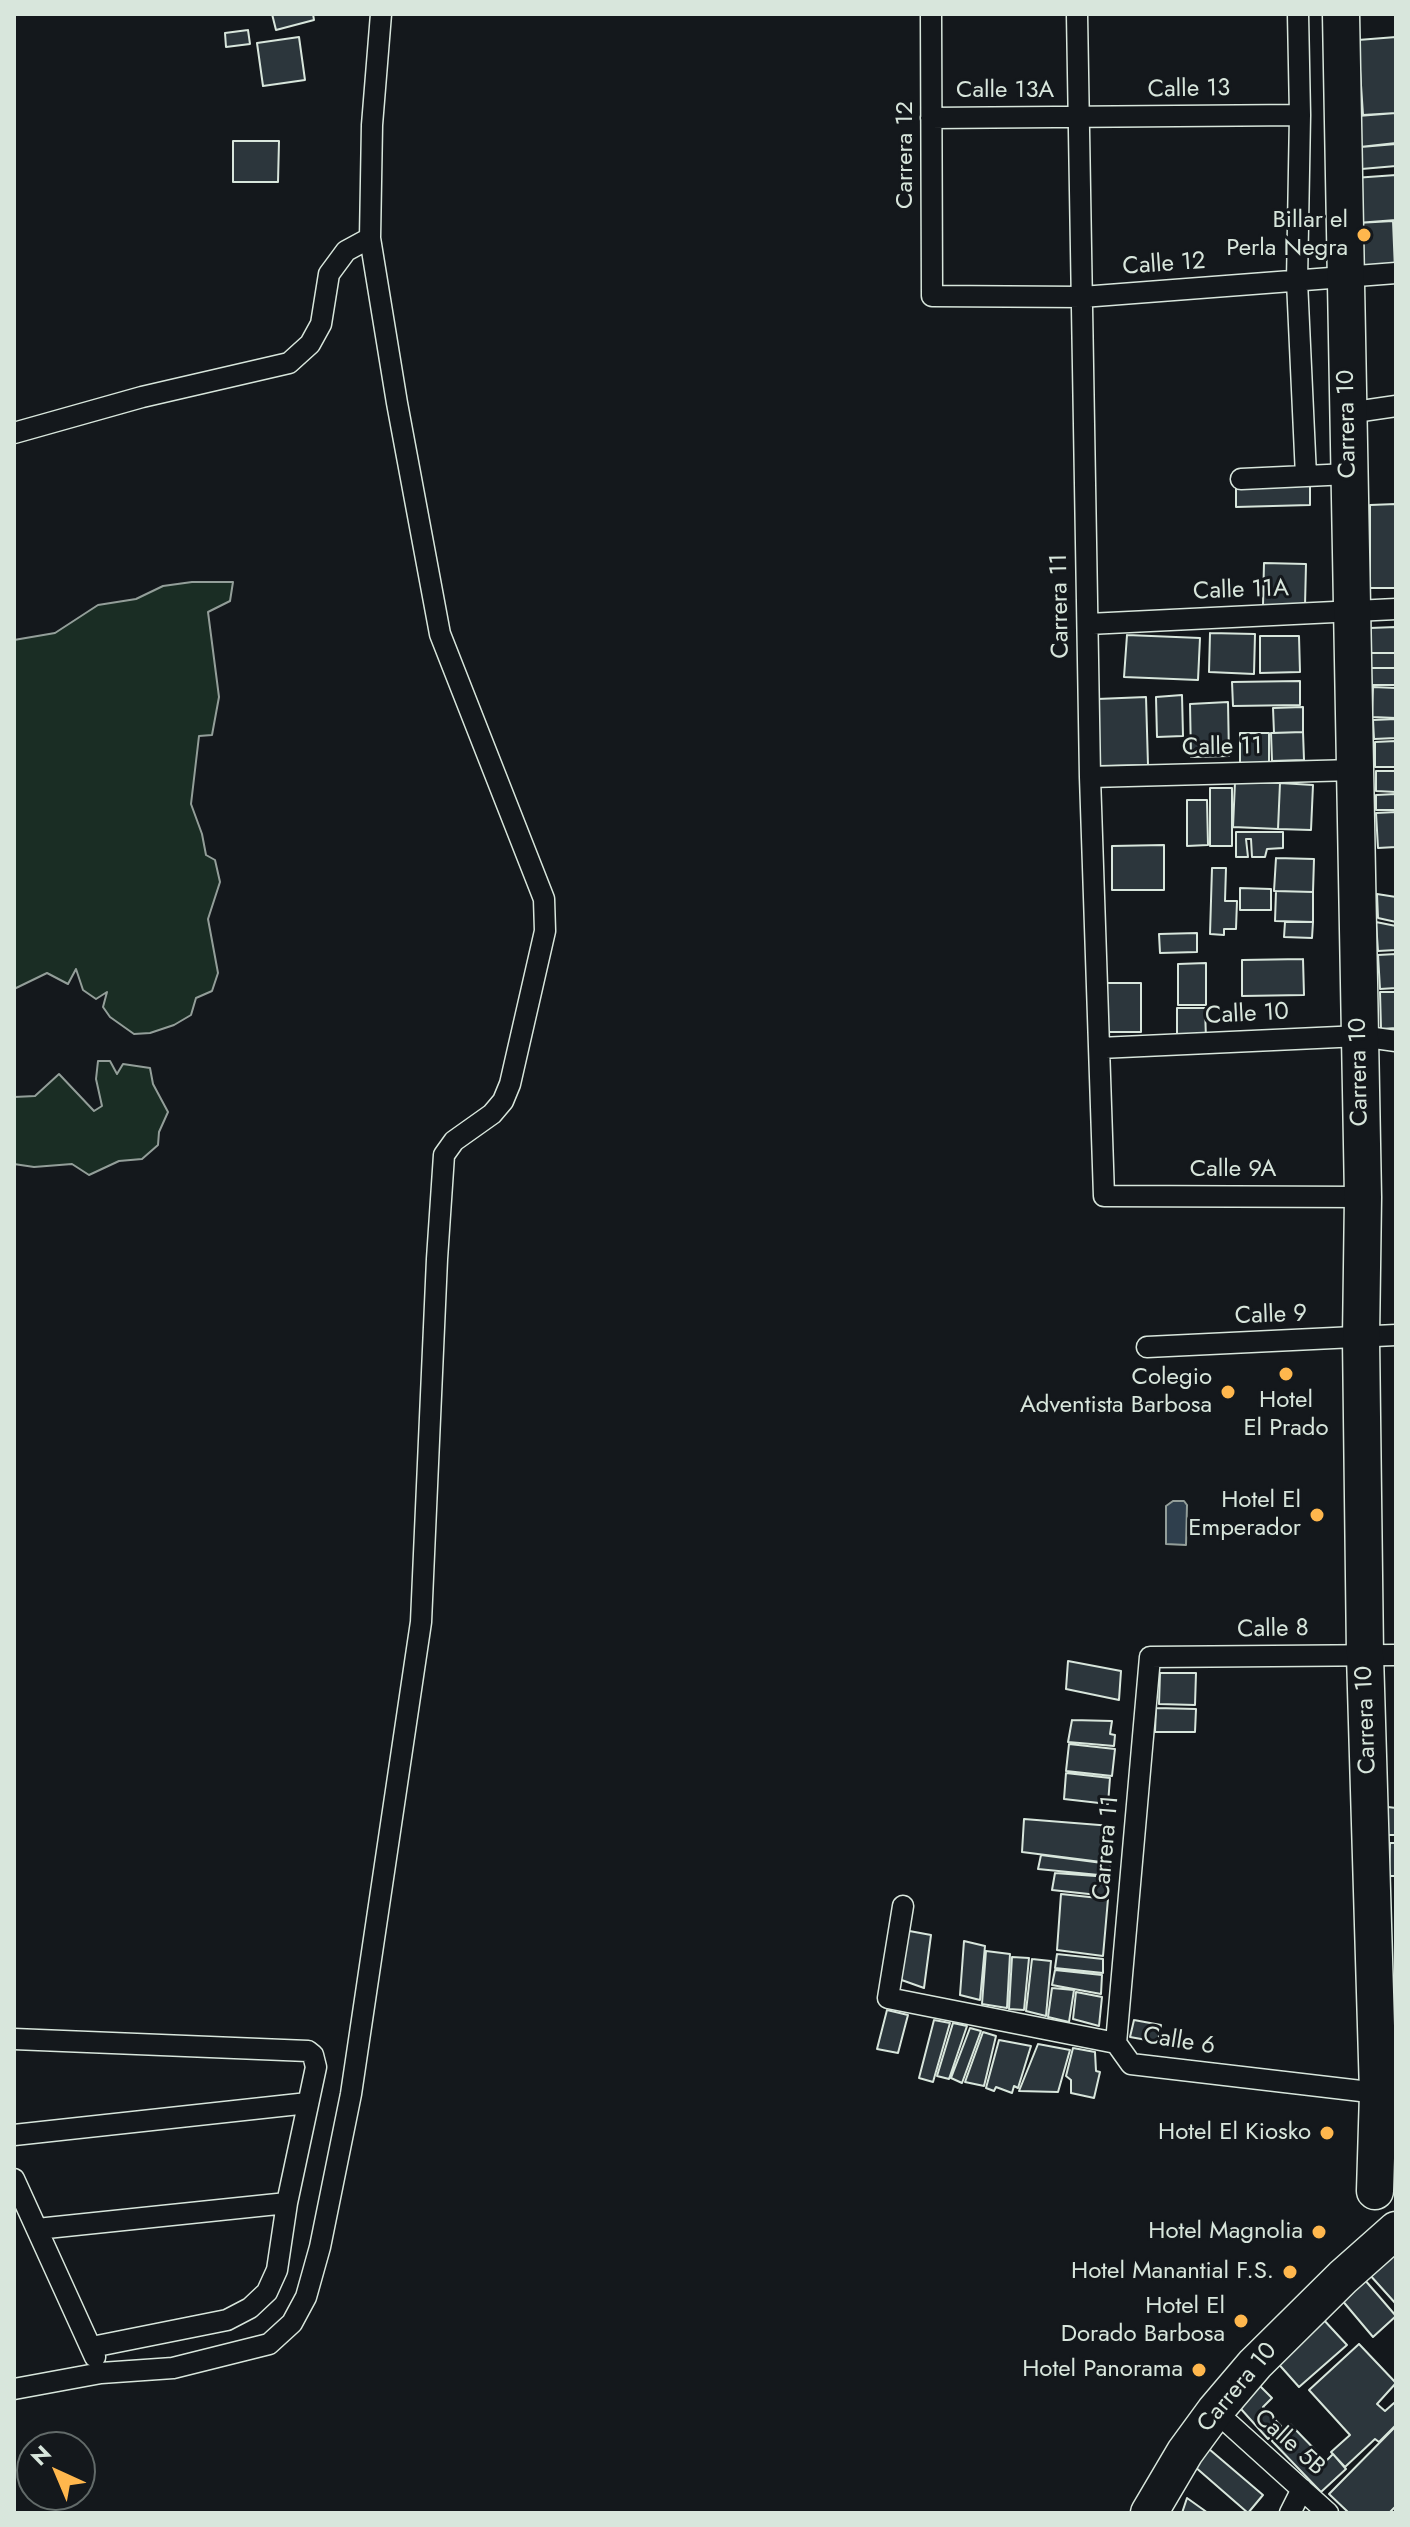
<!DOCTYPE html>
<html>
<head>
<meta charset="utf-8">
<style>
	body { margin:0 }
	#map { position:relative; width:1410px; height:2527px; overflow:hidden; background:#14181c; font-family:Jost,sans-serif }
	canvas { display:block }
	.frame { position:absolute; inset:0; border:16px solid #d8e6dc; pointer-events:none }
	.north { position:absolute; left:16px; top:2431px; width:80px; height:80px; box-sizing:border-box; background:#14181c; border:2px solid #626a69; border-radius:50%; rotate:316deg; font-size:22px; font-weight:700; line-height:32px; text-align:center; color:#d8e6dc }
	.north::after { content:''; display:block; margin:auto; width:28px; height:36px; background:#ffb74d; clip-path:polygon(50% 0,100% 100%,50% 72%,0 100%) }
</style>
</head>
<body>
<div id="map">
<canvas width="1410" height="2527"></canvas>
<div class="frame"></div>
<div class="north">N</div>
</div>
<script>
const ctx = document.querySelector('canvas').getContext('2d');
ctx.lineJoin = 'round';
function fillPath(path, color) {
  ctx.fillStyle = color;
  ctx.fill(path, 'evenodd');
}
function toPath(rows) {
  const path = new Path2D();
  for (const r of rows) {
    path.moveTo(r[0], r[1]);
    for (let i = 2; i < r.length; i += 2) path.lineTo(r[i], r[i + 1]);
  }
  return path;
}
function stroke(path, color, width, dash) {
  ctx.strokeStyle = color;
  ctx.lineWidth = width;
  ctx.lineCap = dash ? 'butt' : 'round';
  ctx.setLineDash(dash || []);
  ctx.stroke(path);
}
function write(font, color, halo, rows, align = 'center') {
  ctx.font = font + ' Jost,sans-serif';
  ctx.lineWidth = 6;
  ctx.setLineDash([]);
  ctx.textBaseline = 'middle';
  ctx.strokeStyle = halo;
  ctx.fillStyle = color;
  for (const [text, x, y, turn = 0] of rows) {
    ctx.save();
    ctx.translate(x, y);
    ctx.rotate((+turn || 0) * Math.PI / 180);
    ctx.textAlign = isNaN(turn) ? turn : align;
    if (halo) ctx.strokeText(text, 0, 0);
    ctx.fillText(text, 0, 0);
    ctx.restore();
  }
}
const green = toPath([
	[192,582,233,582,230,601,208,612,219,697,212,735,199,736,191,804,202,834,206,855,215,860,220,882,208,919,218,973,212,991,196,998,191,1015,174,1025,150,1033,134,1034,110,1017,103,1007,107,992,96,999,83,990,76,969,68,984,47,973,14,989,14,640,55,633,98,605,136,599,163,586,192,582],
	[98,1061,110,1061,117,1074,123,1064,150,1068,153,1084,168,1112,159,1132,158,1145,142,1159,119,1161,89,1175,72,1164,34,1167,14,1164,14,1097,35,1096,59,1074,94,1111,102,1106,96,1079,98,1061]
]);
const water = toPath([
	[1173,1501,1184,1501,1187,1505,1186,1545,1166,1544,1166,1506,1173,1501]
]);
const building = toPath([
	[272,14,313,14,314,20,276,30,272,14],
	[248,30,250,44,226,47,225,33,248,30],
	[299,37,305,80,263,86,257,43,299,37],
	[1396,37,1396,113,1363,115,1358,40,1396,37],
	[1396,113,1396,143,1360,147,1358,116,1396,113],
	[233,141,279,141,278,182,233,182,233,141],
	[1396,144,1396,166,1350,170,1349,148,1396,144],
	[1396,175,1396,220,1357,223,1354,178,1396,175],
	[1393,221,1395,270,1359,272,1357,223,1393,221],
	[1310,469,1310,505,1236,507,1236,471,1310,469],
	[1396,504,1396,588,1370,588,1370,505,1396,504],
	[1264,563,1306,564,1305,606,1263,605,1264,563],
	[1396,627,1396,653,1371,653,1370,628,1396,627],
	[1210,633,1255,634,1254,674,1209,672,1210,633],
	[1127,635,1200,638,1198,680,1124,677,1127,635],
	[1260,636,1299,636,1300,672,1260,673,1260,636],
	[1371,653,1396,653,1396,668,1371,668,1371,653],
	[1371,668,1396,668,1396,685,1371,685,1371,668],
	[1300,681,1300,705,1233,706,1232,682,1300,681],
	[1373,687,1396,688,1396,718,1372,717,1373,687],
	[1182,695,1183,736,1157,737,1156,697,1182,695],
	[1146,697,1148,765,1099,766,1097,699,1146,697],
	[1228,702,1229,756,1191,757,1190,704,1228,702],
	[1303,707,1303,732,1274,733,1273,708,1303,707],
	[1396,719,1396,738,1374,739,1373,720,1396,719],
	[1303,732,1304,760,1272,761,1271,733,1303,732],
	[1240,733,1269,733,1269,763,1240,763,1240,733],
	[1396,741,1396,767,1375,767,1375,742,1396,741],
	[1376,771,1396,771,1396,792,1376,791,1376,771],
	[1235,782,1280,783,1278,829,1233,827,1235,782],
	[1280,783,1313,785,1311,830,1278,829,1280,783],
	[1210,788,1232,788,1232,846,1210,846,1210,788],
	[1396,794,1396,810,1376,810,1376,795,1396,794],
	[1187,800,1207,800,1208,845,1187,846,1187,800],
	[1396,812,1396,847,1378,848,1376,813,1396,812],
	[1236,832,1283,832,1283,848,1267,849,1265,857,1252,857,1251,839,1246,839,1248,857,1236,857,1236,832],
	[1164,845,1164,890,1112,890,1112,846,1164,845],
	[1276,858,1314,859,1313,892,1274,891,1276,858],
	[1212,868,1226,868,1225,901,1237,901,1236,929,1224,929,1224,935,1210,934,1212,868],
	[1240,888,1271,889,1271,910,1240,910,1240,888],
	[1276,891,1313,892,1313,922,1275,921,1276,891],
	[1377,894,1396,897,1396,922,1378,918,1377,894],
	[1285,922,1313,922,1312,938,1284,937,1285,922],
	[1376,922,1396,926,1396,950,1378,951,1376,922],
	[1197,933,1197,952,1160,953,1159,934,1197,933],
	[1396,954,1396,988,1380,989,1378,955,1396,954],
	[1303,959,1304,995,1242,996,1242,960,1303,959],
	[1206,963,1206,1005,1178,1005,1178,964,1206,963],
	[1104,983,1141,983,1141,1032,1104,1032,1104,983],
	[1380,992,1396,992,1396,1028,1381,1029,1380,992],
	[1177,1008,1205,1008,1206,1039,1177,1039,1177,1008],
	[1068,1661,1121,1671,1119,1700,1066,1689,1068,1661],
	[1160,1673,1196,1673,1195,1705,1159,1704,1160,1673],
	[1156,1708,1196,1709,1195,1732,1155,1732,1156,1708],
	[1072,1720,1112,1721,1110,1734,1115,1735,1114,1746,1068,1742,1072,1720],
	[1069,1744,1115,1749,1112,1776,1066,1771,1069,1744],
	[1066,1773,1110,1778,1108,1804,1064,1799,1066,1773],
	[1388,1807,1396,1808,1396,1835,1386,1835,1388,1807],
	[1024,1819,1112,1826,1109,1863,1022,1852,1024,1819],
	[1390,1843,1396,1843,1396,1876,1389,1876,1390,1843],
	[1041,1855,1110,1864,1109,1876,1038,1869,1041,1855],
	[1055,1873,1109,1877,1107,1896,1052,1890,1055,1873],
	[1061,1894,1108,1899,1103,1956,1057,1950,1061,1894],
	[904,1930,931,1935,924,1988,896,1978,904,1930],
	[964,1941,985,1946,980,2000,960,1995,964,1941],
	[986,1951,1010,1954,1007,2008,982,2004,986,1951],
	[1057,1954,1103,1959,1103,1973,1055,1968,1057,1954],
	[1012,1957,1029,1958,1024,2010,1009,2009,1012,1957],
	[1032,1959,1051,1961,1046,2016,1026,2011,1032,1959],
	[1055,1970,1102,1975,1101,1994,1052,1985,1055,1970],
	[1052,1988,1074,1990,1069,2022,1048,2017,1052,1988],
	[1076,1992,1102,1997,1099,2026,1073,2019,1076,1992],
	[887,2010,908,2015,898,2053,877,2049,887,2010],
	[934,2020,950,2023,933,2082,919,2078,934,2020],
	[1134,2020,1161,2025,1158,2042,1130,2037,1134,2020],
	[953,2023,967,2026,949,2079,937,2076,953,2023],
	[970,2028,981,2031,962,2083,951,2078,970,2028],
	[983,2032,996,2036,984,2086,965,2082,983,2032],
	[999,2040,1031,2046,1018,2088,1014,2086,1012,2093,996,2087,994,2091,986,2088,999,2040],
	[1038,2044,1070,2050,1058,2092,1019,2091,1038,2044],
	[1073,2048,1095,2052,1096,2071,1100,2072,1094,2098,1071,2093,1071,2080,1066,2076,1073,2048],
	[1393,2252,1396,2256,1396,2304,1369,2274,1393,2252],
	[1364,2279,1396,2316,1373,2337,1341,2299,1364,2279],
	[1322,2318,1347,2345,1299,2387,1275,2360,1322,2318],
	[1359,2344,1396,2383,1377,2404,1385,2411,1394,2403,1396,2405,1396,2425,1379,2442,1375,2439,1345,2467,1331,2452,1350,2435,1309,2390,1359,2344],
	[1252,2378,1272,2398,1263,2407,1281,2426,1268,2439,1232,2399,1252,2378],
	[1290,2424,1326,2461,1333,2454,1346,2469,1321,2492,1272,2441,1290,2424],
	[1396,2426,1396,2506,1389,2513,1349,2513,1329,2494,1396,2426],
	[1209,2449,1263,2495,1248,2513,1194,2466,1209,2449],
	[1187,2498,1208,2513,1182,2513,1187,2498]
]);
const street = toPath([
	[931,14,932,296,1082,297,1396,273],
	[1077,14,1090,777,1104,1196,1363,1197],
	[1298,14,1300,115,1297,281,1306,476],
	[931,118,1300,115],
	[1348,413,1396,406],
	[14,433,142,397,289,363,310,344,321,324,329,274,346,251,370,238],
	[1241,479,1349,474],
	[1088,624,1396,609],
	[1090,777,1355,770],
	[1100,1048,1360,1036,1396,1041],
	[1147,1347,1396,1335],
	[903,1906,888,1998,1116,2043,1131,2064,1378,2093],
	[14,2039,308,2051,313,2055,316,2067,287,2203,277,2270,267,2292,250,2308,227,2320,92,2347],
	[1116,2043,1150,1657,1396,1655],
	[14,2135,308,2103],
	[14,2179,95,2357],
	[37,2229,287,2203],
	[14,2389,101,2373,173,2368,269,2344,292,2323,306,2297,320,2247,351,2094,421,1622,437,1259,444,1155,454,1141,492,1114,503,1101,510,1084,545,931,544,899,440,634,397,403,370,238,372,125,381,14],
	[1215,2411,1328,2513],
	[1290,2513,1302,2489]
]);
const highway = toPath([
	[1341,14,1363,1197,1361,1338,1365,1655,1378,2093,1375,2191],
	[1149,2513,1185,2452,1215,2411,1255,2364,1343,2277,1396,2230]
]);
const markers = [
	[1364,235,8,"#ffb74d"],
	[1286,1374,8,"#ffb74d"],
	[1228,1392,8,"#ffb74d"],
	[1317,1515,8,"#ffb74d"],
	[1327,2133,8,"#ffb74d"],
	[1319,2232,8,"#ffb74d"],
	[1290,2272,8,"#ffb74d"],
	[1241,2321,8,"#ffb74d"],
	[1199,2370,8,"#ffb74d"]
];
const streetNames = [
	["Calle 13",1189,90,-1],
	["Calle 13A",1005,91],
	["Carrera 12",906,155,-90],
	["Calle 12",1164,265,-4],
	["Carrera 10",1348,424,-91],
	["Calle 11A",1241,591,-2],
	["Carrera 11",1061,606,-91],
	["Calle 11",1222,748,-1],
	["Calle 10",1247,1015,-3],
	["Carrera 10",1360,1072,-91],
	["Calle 9A",1233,1170],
	["Calle 9",1271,1316,-2],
	["Calle 8",1273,1630,-1],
	["Carrera 10",1367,1720,-92],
	["Carrera 11",1107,1848,-85],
	["Calle 6",1179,2042,9],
	["Carrera 10",1238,2388,-50],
	["Calle 5B",1289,2443,42]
];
const poiNames = [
	["Billar el",1348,221],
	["Perla Negra",1348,249],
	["Colegio",1212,1378],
	["Adventista Barbosa",1212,1406],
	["Hotel",1286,1401,"center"],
	["El Prado",1286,1429,"center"],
	["Hotel El",1301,1501],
	["Emperador",1301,1529],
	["Hotel El Kiosko",1311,2133],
	["Hotel Magnolia",1303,2232],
	["Hotel Manantial F.S.",1274,2272],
	["Hotel El",1225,2307],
	["Dorado Barbosa",1225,2335],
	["Hotel Panorama",1183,2370]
];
fillPath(green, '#1a2d24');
stroke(green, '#939e99', 2);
fillPath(water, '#2f3f4d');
stroke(water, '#939e99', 2);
fillPath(building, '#2c363c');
stroke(building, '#d8e6dc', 2);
stroke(street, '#d8e6dc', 23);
stroke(highway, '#d8e6dc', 39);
stroke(street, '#14181c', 20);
stroke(highway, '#14181c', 36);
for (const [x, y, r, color] of markers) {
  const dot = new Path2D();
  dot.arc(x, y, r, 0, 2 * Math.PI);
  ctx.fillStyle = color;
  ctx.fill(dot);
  stroke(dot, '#14181c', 3);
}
write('24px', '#d8e6dc', '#14181c', streetNames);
write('24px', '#d8e6dc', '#14181c', poiNames, 'right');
</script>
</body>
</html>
